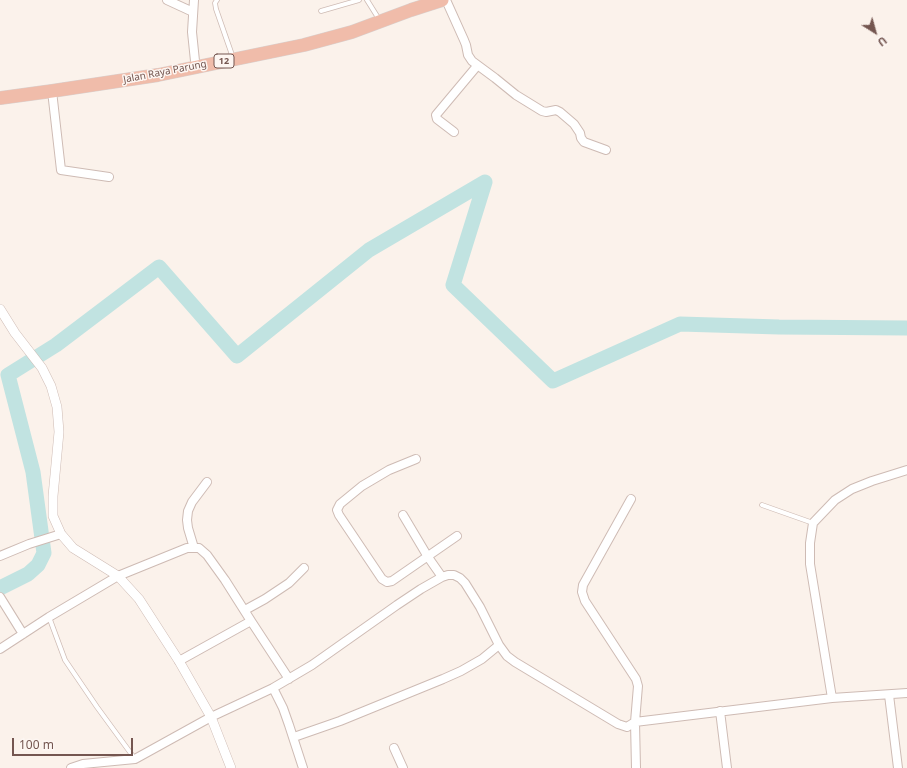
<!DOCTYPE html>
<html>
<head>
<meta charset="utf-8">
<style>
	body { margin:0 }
	#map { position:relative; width:907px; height:768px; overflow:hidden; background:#fbf2eb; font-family:"Noto Sans",sans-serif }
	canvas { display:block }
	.north { position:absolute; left:855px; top:12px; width:40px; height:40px; -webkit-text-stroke:3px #fdf6f2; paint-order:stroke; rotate:143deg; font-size:11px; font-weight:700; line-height:16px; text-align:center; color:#745650 }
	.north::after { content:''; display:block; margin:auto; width:14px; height:18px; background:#745650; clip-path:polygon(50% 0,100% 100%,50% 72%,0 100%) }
	.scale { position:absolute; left:12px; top:738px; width:121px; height:18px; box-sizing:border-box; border:2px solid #745650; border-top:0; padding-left:5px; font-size:12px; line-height:14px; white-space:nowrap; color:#745650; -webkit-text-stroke:3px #fdf6f2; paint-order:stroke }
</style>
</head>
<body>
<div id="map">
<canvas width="907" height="768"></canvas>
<div class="north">U</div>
<div class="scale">100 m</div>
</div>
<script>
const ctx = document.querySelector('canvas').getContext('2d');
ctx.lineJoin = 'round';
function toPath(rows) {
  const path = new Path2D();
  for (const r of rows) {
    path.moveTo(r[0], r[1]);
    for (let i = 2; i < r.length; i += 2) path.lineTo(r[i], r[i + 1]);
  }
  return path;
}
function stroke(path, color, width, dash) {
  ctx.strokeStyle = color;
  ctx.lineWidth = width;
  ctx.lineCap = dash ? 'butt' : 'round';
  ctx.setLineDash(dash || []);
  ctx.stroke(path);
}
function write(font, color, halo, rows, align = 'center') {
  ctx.font = font + ' "Noto Sans",sans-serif';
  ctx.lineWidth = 3;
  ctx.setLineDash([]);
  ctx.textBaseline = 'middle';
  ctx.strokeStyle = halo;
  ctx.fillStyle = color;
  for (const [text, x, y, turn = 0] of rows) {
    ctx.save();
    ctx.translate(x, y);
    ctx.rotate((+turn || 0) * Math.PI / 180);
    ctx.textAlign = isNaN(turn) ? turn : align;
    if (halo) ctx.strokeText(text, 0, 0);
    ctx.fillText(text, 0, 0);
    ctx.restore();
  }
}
const river = toPath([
	[0,588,28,574,38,565,44,553,33,472,8,375,56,345,159,267,237,356,369,250,485,182,453,285,553,381,680,324,779,327,907,328]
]);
const service = toPath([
	[217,0,215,3,216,9,231,52,232,59],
	[367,0,377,16],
	[321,11,359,0],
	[762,505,813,523],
	[49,617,65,660,97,707,135,759]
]);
const minor = toPath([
	[167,0,193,12],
	[194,0,192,32,195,61],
	[446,0,464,40,466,45,468,55,472,61,495,78,516,95,542,111,546,112,556,110,560,112,574,124,580,133,581,138,584,142,606,150],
	[52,91,61,170,109,177],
	[454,132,437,119,436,115,477,66],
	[416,459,389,470,362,486,340,504,337,510,339,515,382,579,387,582,392,581,457,536],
	[631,499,583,585,582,592,585,601,636,679,638,686,635,722,832,698,810,564,810,543,813,523,835,500,852,489,872,481,907,470],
	[403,515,428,557,442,577],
	[194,548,188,528,187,520,188,511,192,502,207,482],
	[0,556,29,544,61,534],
	[0,597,23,634],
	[245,610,265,599,289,583,304,568],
	[0,649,49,617,118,576,187,548,199,548,207,555,225,580,251,621],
	[179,661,251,621,289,679],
	[273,688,283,708,289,725,303,768],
	[889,695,898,768],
	[832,698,907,693],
	[720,711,727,768],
	[294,737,340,721,443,679,461,671,482,659,499,645],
	[394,748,403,768],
	[71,768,83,764,135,759,211,717,273,688,312,665,397,605,421,589,442,577,448,575,454,575,460,578,465,583,480,607,499,645,507,656,515,662,618,724,627,727,635,722,636,768]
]);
const tertiary = toPath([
	[0,309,15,333,42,368,51,386,57,407,59,432,53,496,53,516,61,534,73,548,118,576,139,599,179,661,211,717,231,768]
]);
const trunk = toPath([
	[0,98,52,91,158,75,304,45,352,32,411,10,442,0]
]);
const shields = [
	[224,61,20]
];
const shieldNames = [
	["12",224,61]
];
const streetNames = [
	["Jalan Raya Parung",165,72,-11]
];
stroke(river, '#c1e3e1', 15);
stroke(service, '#cebbb4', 5.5);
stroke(minor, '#cebbb4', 10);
stroke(tertiary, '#cebbb4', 10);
stroke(trunk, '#d8d0ce', 14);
stroke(service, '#fff', 4);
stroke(minor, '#fff', 8);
stroke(tertiary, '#fff', 9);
stroke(trunk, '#f0bcaa', 13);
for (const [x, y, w] of shields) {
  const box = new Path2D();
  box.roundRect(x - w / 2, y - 7, w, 14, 3);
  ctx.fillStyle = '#fdf6f2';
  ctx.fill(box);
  stroke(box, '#745650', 1);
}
write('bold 9px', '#745650', null, shieldNames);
write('10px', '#745650', '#fdf6f2', streetNames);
</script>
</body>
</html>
